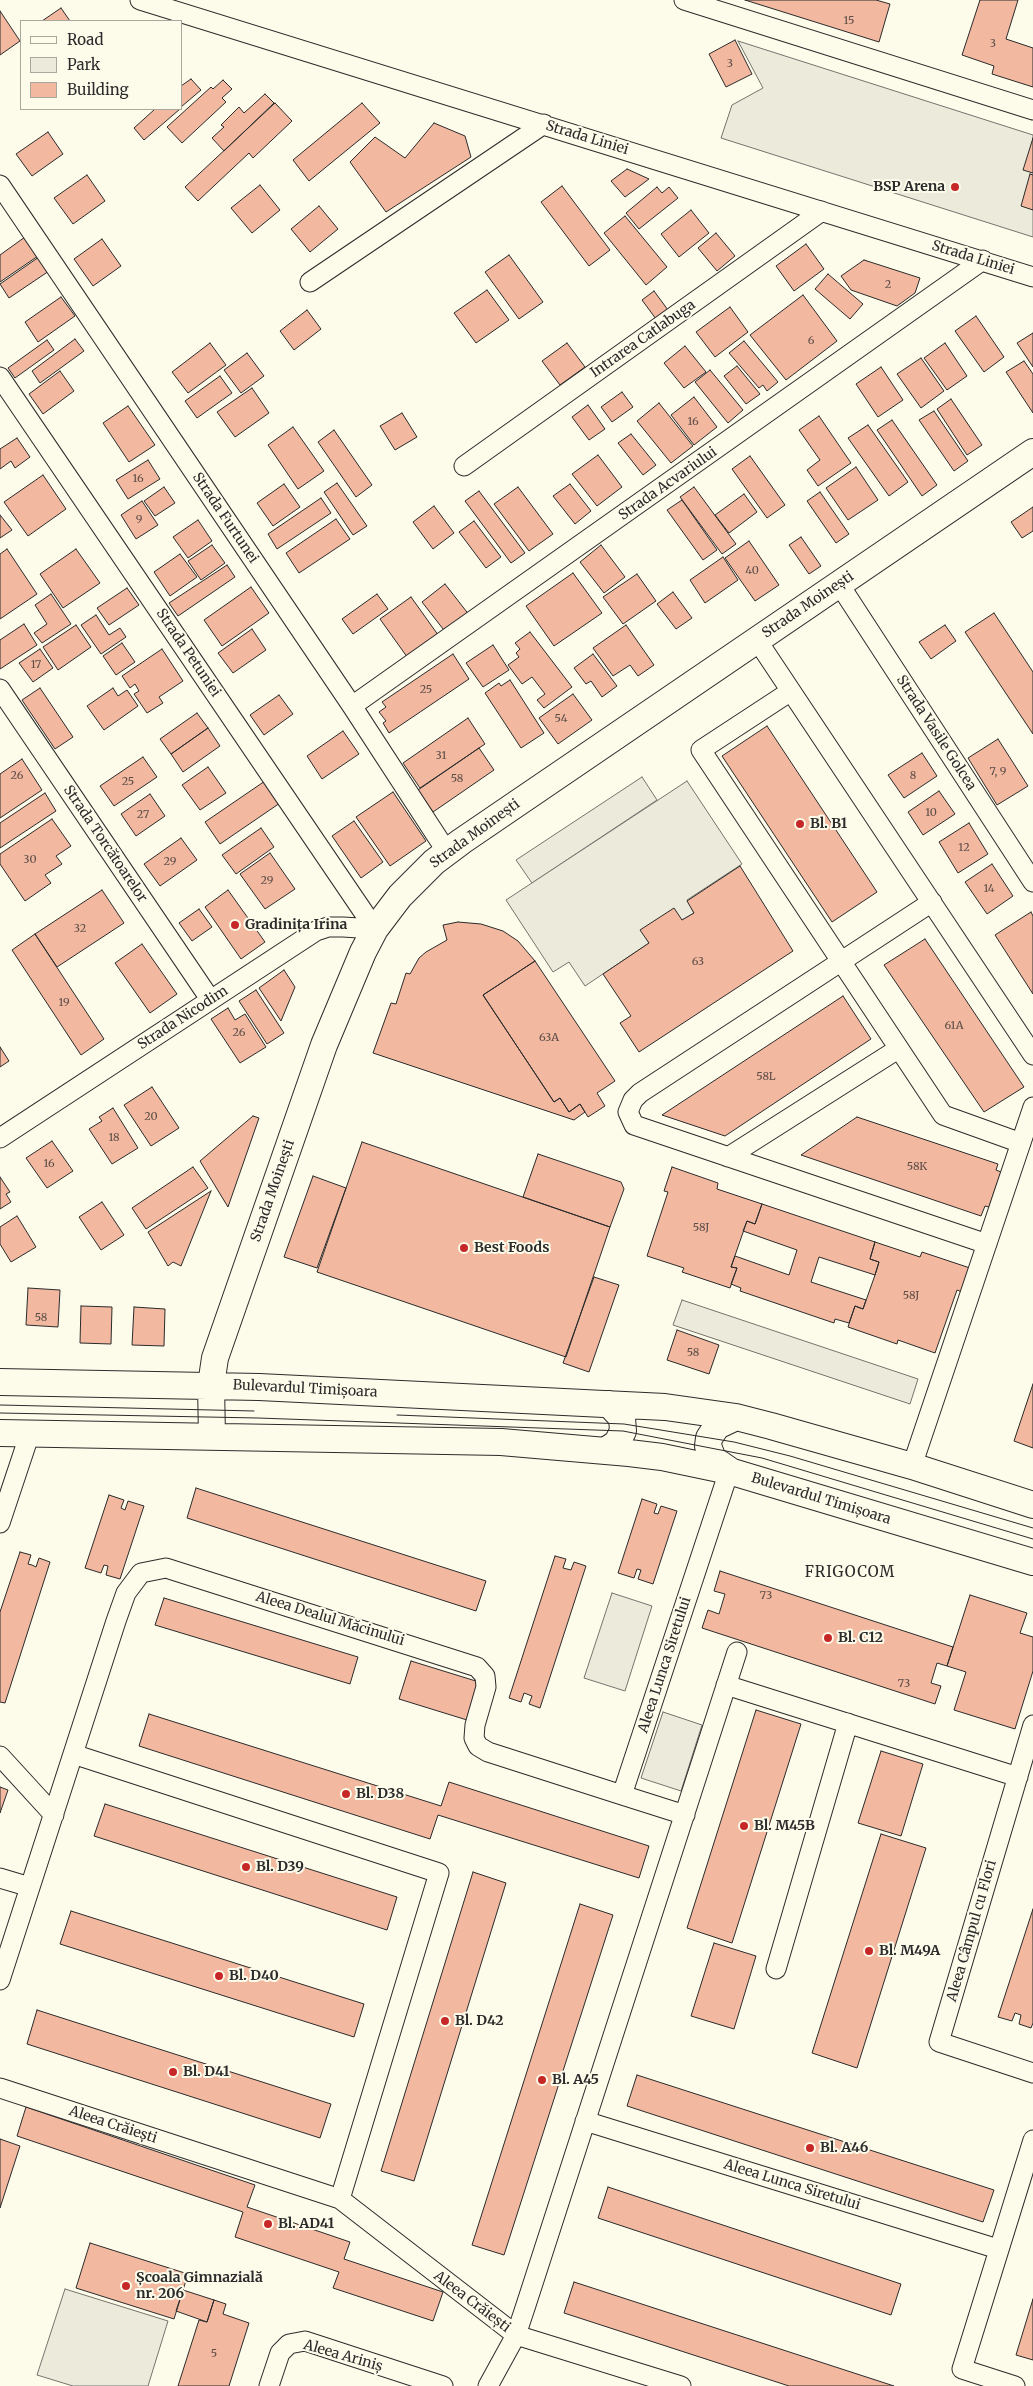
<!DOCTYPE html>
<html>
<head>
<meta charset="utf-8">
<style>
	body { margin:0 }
	#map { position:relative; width:1033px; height:2386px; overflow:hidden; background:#fdfbea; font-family:Merriweather,serif }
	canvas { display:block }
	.legend { position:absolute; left:20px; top:20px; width:162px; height:90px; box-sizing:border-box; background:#fdfbea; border:1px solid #a9a89e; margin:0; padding:6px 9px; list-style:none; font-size:15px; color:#2b2b2b }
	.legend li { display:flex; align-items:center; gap:10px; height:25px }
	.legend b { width:25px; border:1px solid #a9a89e }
</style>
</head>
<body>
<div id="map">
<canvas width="1033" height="2386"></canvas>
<ul class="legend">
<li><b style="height:6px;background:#fdfbea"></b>Road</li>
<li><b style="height:14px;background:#ecebdb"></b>Park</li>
<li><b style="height:14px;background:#f2b8a0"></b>Building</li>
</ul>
</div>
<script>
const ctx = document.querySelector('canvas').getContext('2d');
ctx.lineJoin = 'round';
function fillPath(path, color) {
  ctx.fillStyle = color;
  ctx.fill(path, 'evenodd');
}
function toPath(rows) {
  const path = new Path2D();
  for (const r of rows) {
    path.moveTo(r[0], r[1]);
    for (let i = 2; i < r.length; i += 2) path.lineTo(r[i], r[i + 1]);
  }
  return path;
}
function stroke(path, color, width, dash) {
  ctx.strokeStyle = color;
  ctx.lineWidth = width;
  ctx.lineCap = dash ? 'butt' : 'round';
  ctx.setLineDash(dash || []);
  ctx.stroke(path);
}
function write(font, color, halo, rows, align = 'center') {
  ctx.font = font + ' Merriweather,serif';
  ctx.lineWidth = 4;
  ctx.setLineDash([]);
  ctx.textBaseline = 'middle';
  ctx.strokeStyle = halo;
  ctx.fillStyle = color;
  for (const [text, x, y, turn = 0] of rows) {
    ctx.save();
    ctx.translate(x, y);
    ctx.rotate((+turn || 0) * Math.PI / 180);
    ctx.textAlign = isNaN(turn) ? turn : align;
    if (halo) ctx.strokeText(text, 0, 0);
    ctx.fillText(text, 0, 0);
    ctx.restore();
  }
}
const green = toPath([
	[738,41,1033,135,1033,237,721,138,732,105,763,88,738,41],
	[642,777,657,800,532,883,516,860,642,777],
	[682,1300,918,1379,910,1404,673,1325,682,1300],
	[612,1593,652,1606,625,1691,584,1678,612,1593],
	[663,1712,702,1725,681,1791,641,1778,663,1712],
	[65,2289,168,2321,148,2386,73,2386,37,2375,65,2289]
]);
const parking = toPath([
	[687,781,742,864,687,900,694,913,682,920,641,930,649,943,585,986,569,962,553,972,506,900,687,781]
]);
const building = toPath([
	[745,0,876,0,890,4,879,42,745,0],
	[980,0,1018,0,1006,39,1033,48,1033,87,992,74,994,66,962,55,980,0],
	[61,8,70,21,42,21,61,8],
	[0,11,20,41,0,55,0,11],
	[735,40,752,74,726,87,709,54,735,40],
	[191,79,201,90,181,107,181,86,191,79],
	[223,80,232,89,222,98,226,102,182,143,167,127,211,87,213,89,223,80],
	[265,94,274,103,224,151,212,138,224,127,221,125,239,107,244,113,265,94],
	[275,103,292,121,253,158,249,153,198,201,185,187,275,103],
	[362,103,380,123,309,181,293,160,362,103],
	[155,109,180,109,144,140,134,128,155,109],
	[434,123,465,136,471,157,386,212,350,162,375,137,405,158,434,123],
	[48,132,63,154,32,176,16,154,48,132],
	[1033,138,1033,173,1023,170,1033,138],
	[627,169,649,179,625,197,611,181,627,169],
	[1030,174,1033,175,1033,210,1021,206,1030,174],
	[87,175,105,201,73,224,54,198,87,175],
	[260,185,280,210,252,233,231,208,260,185],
	[562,186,610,250,589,266,541,202,562,186],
	[657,187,662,193,669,187,678,198,639,229,626,213,657,187],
	[319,206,338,229,310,252,291,229,319,206],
	[691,210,709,233,679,257,661,234,691,210],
	[625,216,667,267,646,285,604,233,625,216],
	[716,233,735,256,717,271,698,248,716,233],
	[25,237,38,256,0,282,0,255,25,237],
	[102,239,121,266,93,286,74,259,102,239],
	[806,244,824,269,794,291,776,266,806,244],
	[509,255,543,302,519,319,485,272,509,255],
	[39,257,49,271,9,298,0,284,39,257],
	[864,260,920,278,915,293,897,306,851,290,841,276,864,260],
	[828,274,863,304,850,319,815,289,828,274],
	[487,290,509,320,476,343,454,313,487,290],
	[654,291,668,310,656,319,642,300,654,291],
	[803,295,837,341,786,380,750,335,803,295],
	[61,297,75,316,38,342,25,322,61,297],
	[730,307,748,332,715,357,696,332,730,307],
	[307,310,321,329,294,350,280,331,307,310],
	[976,316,1004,357,984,372,955,331,976,316],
	[1033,333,1033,367,1017,343,1033,333],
	[75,339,84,351,40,383,32,371,75,339],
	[47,340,54,350,15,378,8,368,47,340],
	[744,341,778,382,767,391,763,385,759,388,729,353,744,341],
	[210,343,226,365,188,393,172,372,210,343],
	[567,343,585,367,560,385,542,361,567,343],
	[945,343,967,376,947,390,924,358,945,343],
	[685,346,706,372,684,388,664,363,685,346],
	[247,353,264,376,241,393,224,370,247,353],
	[921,358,944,391,921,408,897,374,921,358],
	[1024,361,1033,374,1033,413,1006,372,1024,361],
	[737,366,760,394,746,404,724,376,737,366],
	[881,367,903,400,878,417,856,384,881,367],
	[710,370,743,410,728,423,695,382,710,370],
	[60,371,74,391,43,414,29,394,60,371],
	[220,376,232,393,197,418,185,401,220,376],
	[252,388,269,413,235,437,217,412,252,388],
	[622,392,633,407,612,422,601,407,622,392],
	[694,397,717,427,694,445,671,415,694,397],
	[951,399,982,445,967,455,937,409,951,399],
	[659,403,693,446,671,463,637,421,659,403],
	[588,405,605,429,589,440,572,417,588,405],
	[128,406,155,445,129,462,103,423,128,406],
	[934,411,968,461,954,471,919,420,934,411],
	[402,413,417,437,395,450,380,426,402,413],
	[819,416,851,463,818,486,807,470,820,460,799,430,819,416],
	[892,420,937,485,922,496,877,430,892,420],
	[868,425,908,482,889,496,848,438,868,425],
	[293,427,324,471,298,489,268,445,293,427],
	[334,430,372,485,356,497,318,442,334,430],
	[631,434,656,465,643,475,618,443,631,434],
	[17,438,30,457,15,468,11,461,0,469,0,449,17,438],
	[598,455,622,487,597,506,572,474,598,455],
	[750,456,785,505,767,518,732,469,750,456],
	[148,460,160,479,128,499,116,480,148,460],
	[856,467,878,500,848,520,826,488,856,467],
	[43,475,66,509,28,536,4,502,43,475],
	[337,483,367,526,353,535,324,492,337,483],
	[284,484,300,507,273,526,257,503,284,484],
	[570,484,591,511,575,524,553,496,570,484],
	[164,487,175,503,155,516,144,501,164,487],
	[518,487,553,534,529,551,494,504,518,487],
	[694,487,736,544,722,554,680,497,694,487],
	[479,491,525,553,511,563,465,501,479,491],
	[820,492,849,534,836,543,807,501,820,492],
	[744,494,757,512,729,533,715,515,744,494],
	[321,498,331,513,277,549,268,534,321,498],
	[682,500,717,550,703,560,667,510,682,500],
	[142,501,158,525,136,539,121,515,142,501],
	[434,506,454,533,433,549,413,522,434,506],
	[1033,507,1033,531,1022,538,1011,522,1033,507],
	[0,515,12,530,0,538,0,515],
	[336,519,350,539,299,573,286,553,336,519],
	[198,520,212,541,188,558,173,537,198,520],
	[474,521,501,557,486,568,459,532,474,521],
	[801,537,821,566,809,574,789,545,801,537],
	[749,541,779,585,755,601,725,558,749,541],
	[212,545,225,563,201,580,188,561,212,545],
	[601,545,625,577,604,593,580,562,601,545],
	[7,549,37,594,0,619,0,554,7,549],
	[76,549,100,583,63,608,40,574,76,549],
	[180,554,197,577,170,596,154,572,180,554],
	[723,557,738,580,705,603,690,580,723,557],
	[227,565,235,577,178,616,169,603,227,565],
	[573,573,602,613,554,646,526,606,573,573],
	[637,574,656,601,623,624,603,597,637,574],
	[445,584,470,616,447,634,422,602,445,584],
	[251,587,269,613,222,646,204,620,251,587],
	[127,588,139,605,109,625,97,608,127,588],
	[673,592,692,618,676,629,657,604,673,592],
	[51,594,71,624,42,643,34,633,47,624,35,605,51,594],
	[377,594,388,609,353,634,342,619,377,594],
	[411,597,441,639,410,661,380,619,411,597],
	[994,613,1033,672,1033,734,965,632,994,613],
	[96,615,109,635,120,628,126,637,101,654,81,625,96,615],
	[24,624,37,645,0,669,0,640,24,624],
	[76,625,91,647,58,670,43,647,76,625],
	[626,625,654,665,638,676,630,665,613,676,593,648,626,625],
	[945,625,956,641,931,659,919,642,945,625],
	[252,629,266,650,233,673,218,653,252,629],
	[530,632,572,687,544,708,537,700,545,694,532,677,522,684,508,665,519,657,516,653,520,649,515,643,530,632],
	[122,643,135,662,116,675,103,656,122,643],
	[493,645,509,670,483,687,466,663,493,645],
	[40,649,53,668,33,682,19,663,40,649],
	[162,649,183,681,159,697,163,703,147,713,134,694,139,691,135,684,130,688,122,676,162,649],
	[453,654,469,679,389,733,383,723,386,721,379,712,386,707,382,702,453,654],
	[593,654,617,686,602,697,591,681,586,684,574,668,593,654],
	[510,680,544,733,521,748,485,693,499,683,501,686,510,680],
	[40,688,73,737,55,749,22,700,40,688],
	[113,688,118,696,127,690,138,706,104,730,87,706,113,688],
	[573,694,592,720,558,744,539,718,573,694],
	[279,695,293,714,264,735,250,715,279,695],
	[197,713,208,728,171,754,160,739,197,713],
	[468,718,485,744,420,788,403,763,468,718],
	[767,726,877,892,832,922,722,756,767,726],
	[208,728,220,746,183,772,171,754,208,728],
	[343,731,359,754,322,779,307,756,343,731],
	[998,739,1028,786,997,805,968,758,998,739],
	[479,748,494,770,433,812,418,790,479,748],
	[922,753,937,776,904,798,888,775,922,753],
	[143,757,157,777,114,806,100,786,143,757],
	[22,759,42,790,0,818,0,774,22,759],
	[208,767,226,793,200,810,182,785,208,767],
	[265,781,280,803,220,844,205,822,265,781],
	[939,791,955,814,923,835,908,812,939,791],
	[393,792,426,841,390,866,356,817,393,792],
	[45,793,56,811,0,848,0,823,45,793],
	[150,794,165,816,136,836,121,814,150,794],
	[52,819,71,846,56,856,62,864,45,875,51,883,25,901,0,864,0,854,52,819],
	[354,821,383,862,361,878,332,836,354,821],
	[969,823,988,854,958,873,939,842,969,823],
	[261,828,274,847,236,874,222,855,261,828],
	[181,838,197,860,160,886,144,864,181,838],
	[270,853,295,889,265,909,240,874,270,853],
	[992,864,1013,896,987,914,965,882,992,864],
	[740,866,793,951,639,1052,620,1023,631,1016,603,974,649,943,640,930,674,908,682,920,694,913,687,901,740,866],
	[102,890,124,923,57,967,35,934,102,890],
	[228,890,265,942,241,959,205,907,228,890],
	[199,909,212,927,192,941,179,923,199,909],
	[1031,912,1033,916,1033,994,995,935,1031,912],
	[458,922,481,924,503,931,518,941,535,961,483,995,554,1102,560,1098,569,1112,580,1104,585,1112,574,1120,373,1053,391,1003,396,1004,406,973,410,974,419,958,426,952,447,940,443,925,458,922],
	[35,934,104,1039,81,1055,12,950,35,934],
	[925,939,1024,1087,984,1112,884,965,925,939],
	[142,944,177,994,150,1013,115,963,142,944],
	[535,961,615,1081,597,1093,605,1106,588,1117,580,1104,569,1112,560,1098,554,1102,483,995,535,961],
	[284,970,295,987,281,1021,259,988,284,970],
	[256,990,284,1033,267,1044,239,1001,256,990],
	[843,996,871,1039,725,1136,662,1115,843,996],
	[228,1008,235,1020,245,1014,266,1047,240,1063,211,1019,228,1008],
	[0,1047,9,1061,0,1067,0,1047],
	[152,1087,179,1128,151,1146,124,1105,152,1087],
	[113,1108,138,1148,112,1164,89,1129,102,1121,99,1117,113,1108],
	[253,1116,259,1118,228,1207,200,1161,253,1116],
	[857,1117,998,1164,996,1170,1001,1172,989,1207,985,1206,981,1216,801,1155,857,1117],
	[52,1141,73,1171,47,1188,26,1158,52,1141],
	[362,1142,610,1227,566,1357,317,1272,362,1142],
	[538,1154,621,1182,624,1189,610,1227,523,1197,538,1154],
	[193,1167,208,1188,146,1229,132,1208,193,1167],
	[672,1167,718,1183,717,1189,762,1204,755,1224,747,1221,731,1267,737,1268,730,1288,682,1272,684,1268,647,1256,668,1192,664,1191,672,1167],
	[313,1176,346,1188,317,1268,284,1257,313,1176],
	[0,1177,10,1192,6,1194,11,1202,0,1209,0,1177],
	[211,1191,181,1266,173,1262,168,1266,148,1232,211,1191],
	[102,1202,124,1235,101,1250,79,1217,102,1202],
	[762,1204,875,1242,870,1259,879,1262,875,1275,819,1257,811,1282,866,1300,863,1309,855,1306,849,1323,835,1319,834,1323,740,1291,741,1288,731,1284,737,1268,731,1267,735,1256,789,1275,797,1250,743,1231,747,1221,755,1224,762,1204],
	[17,1216,36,1247,11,1262,0,1244,0,1227,17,1216],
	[875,1242,920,1257,922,1252,970,1268,962,1292,957,1290,935,1353,898,1340,897,1344,848,1327,855,1306,863,1309,875,1275,879,1262,870,1259,875,1242],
	[594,1277,619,1285,589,1372,563,1363,594,1277],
	[28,1288,60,1290,58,1327,26,1325,28,1288],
	[81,1306,112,1307,111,1344,80,1343,81,1306],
	[134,1307,165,1309,164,1346,132,1345,134,1307],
	[677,1330,719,1345,709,1374,667,1360,677,1330],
	[1033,1384,1033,1448,1014,1441,1033,1384],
	[196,1488,486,1581,476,1611,187,1518,196,1488],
	[109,1495,124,1500,121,1508,125,1510,128,1501,144,1506,120,1579,106,1575,108,1566,104,1565,101,1573,85,1568,109,1495],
	[642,1499,657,1504,654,1513,658,1514,661,1506,677,1511,653,1584,638,1579,641,1570,637,1569,634,1578,618,1573,642,1499],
	[20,1552,31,1555,28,1564,32,1565,36,1567,39,1558,50,1562,5,1703,0,1702,0,1612,20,1552],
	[555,1556,566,1559,563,1568,571,1570,574,1562,586,1566,540,1708,529,1704,532,1696,524,1693,521,1702,509,1698,555,1556],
	[720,1571,953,1647,947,1666,937,1663,931,1683,941,1686,935,1704,702,1628,708,1610,719,1614,725,1594,714,1591,720,1571],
	[970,1595,1027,1613,1020,1633,1033,1637,1033,1671,1015,1729,954,1710,966,1672,947,1666,970,1595],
	[164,1598,358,1657,350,1684,155,1625,164,1598],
	[411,1661,479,1682,467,1720,399,1699,411,1661],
	[756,1710,801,1724,732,1943,687,1928,756,1710],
	[149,1714,441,1806,449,1782,649,1846,639,1878,438,1815,430,1839,139,1746,149,1714],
	[881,1751,923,1764,901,1836,858,1823,881,1751],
	[0,1787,8,1790,0,1813,0,1787],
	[105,1804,397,1897,387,1930,94,1836,105,1804],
	[881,1834,926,1848,857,2068,812,2053,881,1834],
	[473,1872,506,1883,414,2181,381,2171,473,1872],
	[580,1904,613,1915,504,2255,472,2245,580,1904],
	[1033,1909,1033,2023,1031,2028,1019,2024,1021,2015,1015,2013,1012,2021,998,2017,1033,1909],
	[71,1911,364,2004,354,2037,60,1944,71,1911],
	[714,1943,756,1956,734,2029,691,2016,714,1943],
	[37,2010,331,2104,320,2138,27,2044,37,2010],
	[637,2075,994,2190,983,2222,627,2106,637,2075],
	[26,2107,255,2185,247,2207,350,2242,344,2259,443,2292,433,2321,333,2288,339,2272,235,2237,243,2212,17,2136,26,2107],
	[0,2139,20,2146,0,2208,0,2139],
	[608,2187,901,2284,891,2315,598,2218,608,2187],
	[90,2243,188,2274,174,2319,76,2288,90,2243],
	[574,2282,894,2386,789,2386,564,2313,574,2282],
	[183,2290,214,2300,207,2322,176,2311,183,2290],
	[1033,2299,1033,2360,1016,2355,1033,2299],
	[214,2300,226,2304,223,2314,249,2323,229,2386,178,2386,199,2320,207,2322,214,2300]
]);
const street = toPath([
	[140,0,1033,277],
	[684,0,1033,110],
	[0,185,352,706,447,852],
	[310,282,544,124],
	[0,377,375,929],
	[464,466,822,211],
	[839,584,1033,882],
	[757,640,1033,1055],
	[0,689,210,999],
	[791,691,701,750,943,1115,1021,1143],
	[352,706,983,260],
	[932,902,640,1093,633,1100,628,1112,634,1125,987,1244],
	[0,1138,316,931,328,927,343,927,375,929],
	[728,1157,898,1049],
	[912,1466,1033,1107],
	[0,1523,30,1433],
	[726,1685,1018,1777],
	[1033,1725,939,2042,1033,2073],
	[73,1754,439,1873,340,2199],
	[0,1756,54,1815],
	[685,1815,622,1795,729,1471],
	[0,1878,30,1887],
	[776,1969,848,1723],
	[0,1980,116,1621,126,1593,141,1573,166,1568,477,1667,485,1676,486,1687,475,1725,474,1738,478,1746,488,1752,622,1795],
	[0,2088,340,2199,516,2335,681,2386],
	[585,2121,998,2249],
	[269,2386,280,2353,289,2344,305,2341,443,2386],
	[488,2386,516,2335,526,2305,737,1652],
	[1015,2386,962,2369,1033,2140]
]);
const secondary = toPath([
	[0,1382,259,1387,665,1407,736,1417,771,1426,912,1466,1033,1505],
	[0,1433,501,1442,629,1453,662,1457,729,1471,1033,1562],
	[212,1437,211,1385,215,1358,324,1045,363,952,375,929,400,896,434,862,462,841,1033,452],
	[605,1451,617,1443,623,1431,622,1418,609,1404],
	[732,1472,713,1459,708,1446,709,1438,717,1426,736,1417]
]);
const tram = toPath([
	[0,1405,254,1411],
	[0,1413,258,1418,623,1431,762,1458,1033,1539],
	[397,1415,624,1424,734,1442,790,1456,1033,1528]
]);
const markers = [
	[955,187,5,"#c62828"],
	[800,824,5,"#c62828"],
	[235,925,5,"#c62828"],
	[464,1248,5,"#c62828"],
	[828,1638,5,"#c62828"],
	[346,1794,5,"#c62828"],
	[744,1826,5,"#c62828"],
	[246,1867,5,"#c62828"],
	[869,1951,5,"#c62828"],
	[219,1976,5,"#c62828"],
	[445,2021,5,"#c62828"],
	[173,2072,5,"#c62828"],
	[542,2080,5,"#c62828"],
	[810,2148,5,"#c62828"],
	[268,2224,5,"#c62828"],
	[126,2286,5,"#c62828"]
];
const numberNames = [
	["15",849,21],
	["3",993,44],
	["3",730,64],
	["2",888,285],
	["6",811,341],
	["16",693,422],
	["16",138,479],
	["9",139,520],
	["40",752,571],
	["17",36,665],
	["25",426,690],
	["54",561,719],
	["31",441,756],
	["7, 9",998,772],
	["26",17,776],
	["8",913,776],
	["58",457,779],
	["25",128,782],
	["10",931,813],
	["27",143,815],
	["12",964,848],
	["30",30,860],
	["29",170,862],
	["29",267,881],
	["14",989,889],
	["32",80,929],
	["63",698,962],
	["19",64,1003],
	["61A",954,1026],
	["26",239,1033],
	["63A",549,1038],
	["58L",766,1077],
	["20",151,1117],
	["18",114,1138],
	["16",49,1164],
	["58K",917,1167],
	["58J",701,1228],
	["58J",911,1296],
	["58",41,1318],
	["58",693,1353],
	["73",766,1596],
	["73",904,1684],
	["5",214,2354]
];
const streetNames = [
	["Strada Liniei",587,138,17],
	["Strada Liniei",973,258,17],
	["Intrarea Catlabuga",643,339,-35],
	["Strada Acvariului",668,484,-35],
	["Strada Furtunei",225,518,56],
	["Strada Moinești",808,605,-34],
	["Strada Petuniei",188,653,56],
	["Strada Vasile Golcea",936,733,57],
	["Strada Moinești",475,834,-36],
	["Strada Torcătoarelor",105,844,56],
	["Strada Nicodim",183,1018,-33],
	["Strada Moinești",273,1191,-71],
	["Bulevardul Timișoara",305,1389,3],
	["Bulevardul Timișoara",821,1499,17],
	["Aleea Dealul Măcinului",330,1619,17],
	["Aleea Lunca Siretului",665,1665,-72],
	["Aleea Câmpul cu Flori",972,1931,-74],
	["Aleea Crăiești",113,2125,18],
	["Aleea Lunca Siretului",792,2185,17],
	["Aleea Crăiești",472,2302,37],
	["Aleea Ariniș",343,2356,16]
];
const poiNames = [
	["BSP Arena",945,187,"right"],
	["Bl. B1",810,824],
	["Gradinița Irina",245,925],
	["Best Foods",474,1248],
	["Bl. C12",838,1638],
	["Bl. D38",356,1794],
	["Bl. M45B",754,1826],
	["Bl. D39",256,1867],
	["Bl. M49A",879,1951],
	["Bl. D40",229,1976],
	["Bl. D42",455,2021],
	["Bl. D41",183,2072],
	["Bl. A45",552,2080],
	["Bl. A46",820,2148],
	["Bl. AD41",278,2224],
	["Școala Gimnazială",136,2278],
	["nr. 206",136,2294]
];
const neighbourhoodNames = [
	["FRIGOCOM",850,1573]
];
fillPath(green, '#ecebdb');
stroke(green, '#74746e', 1);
fillPath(parking, '#eceadb');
stroke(parking, '#74746e', 1);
fillPath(building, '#f2b8a0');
stroke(building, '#2b2b2b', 1);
stroke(street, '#2b2b2b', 21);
stroke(secondary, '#2b2b2b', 28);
stroke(street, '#fdfbea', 19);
stroke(secondary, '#fdfbea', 26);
stroke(tram, '#2b2b2b', 1);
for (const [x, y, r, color] of markers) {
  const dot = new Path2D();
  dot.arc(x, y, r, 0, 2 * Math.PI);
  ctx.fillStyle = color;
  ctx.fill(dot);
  stroke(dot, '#fdfbea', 2);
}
write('11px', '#5d4e48', null, numberNames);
write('14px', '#2b2b2b', '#fdfbea', streetNames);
write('bold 14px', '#2b2b2b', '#fdfbea', poiNames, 'left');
ctx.letterSpacing = '1px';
write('15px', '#2b2b2b', '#fdfbea', neighbourhoodNames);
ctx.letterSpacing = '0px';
</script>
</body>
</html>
